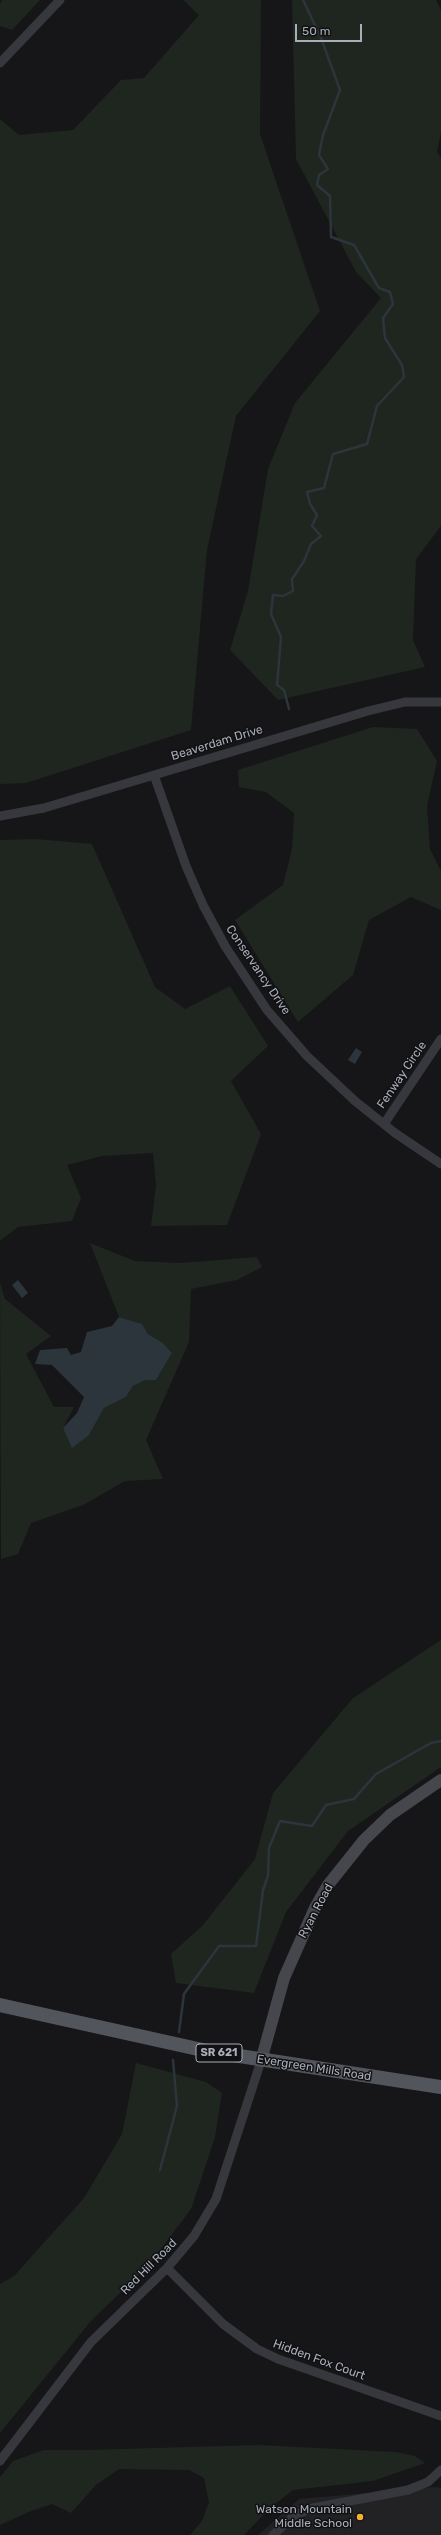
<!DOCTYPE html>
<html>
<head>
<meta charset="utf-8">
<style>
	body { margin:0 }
	#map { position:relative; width:441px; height:2535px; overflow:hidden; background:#161618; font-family:Rubik,sans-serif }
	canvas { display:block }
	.scale { position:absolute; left:295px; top:24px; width:67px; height:18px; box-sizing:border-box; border:2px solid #a8adb8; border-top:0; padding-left:5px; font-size:12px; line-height:14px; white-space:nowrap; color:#a8adb8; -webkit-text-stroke:3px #111113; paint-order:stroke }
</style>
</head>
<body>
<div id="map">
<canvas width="441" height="2535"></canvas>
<div class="scale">50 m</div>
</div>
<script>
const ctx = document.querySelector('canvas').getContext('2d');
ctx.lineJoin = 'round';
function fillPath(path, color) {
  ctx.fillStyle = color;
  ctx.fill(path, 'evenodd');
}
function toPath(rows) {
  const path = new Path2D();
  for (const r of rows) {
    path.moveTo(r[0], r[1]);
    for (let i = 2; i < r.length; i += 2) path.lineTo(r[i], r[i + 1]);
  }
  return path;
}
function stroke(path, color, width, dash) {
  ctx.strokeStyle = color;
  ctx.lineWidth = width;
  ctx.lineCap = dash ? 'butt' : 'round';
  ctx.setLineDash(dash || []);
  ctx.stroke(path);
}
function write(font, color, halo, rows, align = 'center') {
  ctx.font = font + ' Rubik,sans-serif';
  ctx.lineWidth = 3;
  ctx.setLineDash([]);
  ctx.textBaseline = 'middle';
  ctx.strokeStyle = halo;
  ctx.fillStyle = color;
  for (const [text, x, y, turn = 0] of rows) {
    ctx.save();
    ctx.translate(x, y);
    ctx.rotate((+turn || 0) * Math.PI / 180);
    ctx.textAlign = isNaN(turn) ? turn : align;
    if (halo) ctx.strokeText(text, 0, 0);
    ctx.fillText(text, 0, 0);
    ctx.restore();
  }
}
const built = toPath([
	[436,2487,441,2488,441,2535,258,2535,299,2499]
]);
const green = toPath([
	[2,0,40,0,12,30,0,26,0,4],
	[183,0,261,0,260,134,320,311,236,416,207,550,191,730,26,783,0,784,0,119,19,135,73,130,121,80,144,78,199,15],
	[292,0,436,0,441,10,441,132,437,152,441,158,441,526,416,559,413,640,425,667,278,700,230,650,248,591,268,469,295,403,381,298,356,272,296,159],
	[373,727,417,729,437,761,427,806,430,849,441,871,441,910,411,897,369,920,353,975,298,1022,235,920,283,885,292,849,294,813,266,792,239,787,238,770],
	[36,839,92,844,155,987,185,1009,230,986,268,1046,231,1081,261,1134,227,1225,151,1226,156,1185,153,1153,102,1156,67,1165,81,1198,72,1221,18,1227,0,1241,0,840],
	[90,1243,135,1261,180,1263,257,1257,262,1267,237,1280,191,1289,189,1342,146,1440,163,1479,125,1481,83,1505,31,1523,18,1554,1,1559,0,1283,5,1299,51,1336,26,1354,54,1407,74,1407,63,1428,89,1435,104,1408,126,1397,133,1386,145,1380,156,1380,172,1353,163,1343,148,1334,141,1324,119,1317],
	[441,1640,441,1767,348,1831,286,1912,254,1993,176,1983,171,1954,203,1925,255,1859,273,1793,353,1698],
	[136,2063,206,2082,222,2093,215,2137,191,2209,149,2265,91,2321,0,2433,0,2284,14,2276,84,2198,122,2134],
	[258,2445,396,2452,415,2456,425,2463,373,2481,293,2490,271,2507,244,2535,190,2535,202,2521,209,2502,204,2478,189,2470,119,2469,96,2485,71,2513,52,2504,31,2511,0,2525,0,2477,13,2461,44,2450,88,2450]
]);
const water = toPath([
	[356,1048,362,1052,355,1064,348,1060],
	[18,1280,28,1293,22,1298,12,1285],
	[119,1317,142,1324,148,1334,163,1343,172,1353,156,1380,145,1380,133,1386,126,1397,104,1408,89,1435,72,1448,63,1428,77,1413,84,1397,52,1365,35,1364,40,1350,67,1348,71,1355,81,1352,87,1332,112,1326]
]);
const stream = toPath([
	[289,709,284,690,277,685,281,637,271,614,273,595,283,596,293,591,292,579,304,561,311,544,321,536,312,526,317,515,310,504,307,492,324,488,333,454,367,444,377,406,404,377,402,365,385,338,383,318,393,304,390,292,379,288,354,245,331,237,330,196,317,185,319,175,328,169,319,155,323,135,340,90,321,38,303,0],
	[179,2032,184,1994,219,1946,256,1946,263,1890,268,1876,269,1848,280,1821,312,1826,326,1805,354,1799,376,1774,431,1743,441,1741],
	[160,2170,177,2106,173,2060]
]);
const minor = toPath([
	[0,63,60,0],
	[154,775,186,866,203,905,225,946,267,1010,307,1056,355,1101,395,1133,441,1164],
	[0,816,44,808,368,711,405,702,441,702],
	[384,1124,441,1039],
	[167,2268,223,2324,257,2349,278,2359,441,2416],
	[0,2461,91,2342,167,2268,194,2236,216,2199,261,2061],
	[273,2535,295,2515,313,2508,408,2490,428,2482,441,2470]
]);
const secondary = toPath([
	[261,2061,284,1978,315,1908,328,1885,364,1840,390,1815,441,1780]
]);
const primary = toPath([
	[0,2005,207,2051,441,2087]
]);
const markers = [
	[360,2517,4,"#f2b134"]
];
const shields = [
	[219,2053,46]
];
const shieldNames = [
	["SR 621",219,2053]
];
const streetNames = [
	["Beaverdam Drive",217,743,-17],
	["Conservancy Drive",258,970,56],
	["Fenway Circle",402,1075,-56],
	["Ryan Road",316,1911,-62],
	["Evergreen Mills Road",314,2068,9],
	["Red Hill Road",149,2267,-45],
	["Hidden Fox Court",319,2360,20]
];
const poiNames = [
	["Watson Mountain",352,2510],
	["Middle School",352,2524]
];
fillPath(built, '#222225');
fillPath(green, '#1e261f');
fillPath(water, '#2c353c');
stroke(stream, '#2c353c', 2.5);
stroke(minor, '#37383d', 9);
stroke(secondary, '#45474d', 12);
stroke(primary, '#53555c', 14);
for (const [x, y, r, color] of markers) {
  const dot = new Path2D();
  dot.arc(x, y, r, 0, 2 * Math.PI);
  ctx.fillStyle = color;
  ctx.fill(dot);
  stroke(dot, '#111113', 1.5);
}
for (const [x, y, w] of shields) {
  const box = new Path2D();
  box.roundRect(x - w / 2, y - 9, w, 18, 3);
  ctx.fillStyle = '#111113';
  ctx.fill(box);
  stroke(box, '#a8adb8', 1);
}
write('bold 11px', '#a8adb8', null, shieldNames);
write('12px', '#a8adb8', '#111113', streetNames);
write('12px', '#a8adb8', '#111113', poiNames, 'right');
</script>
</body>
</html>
